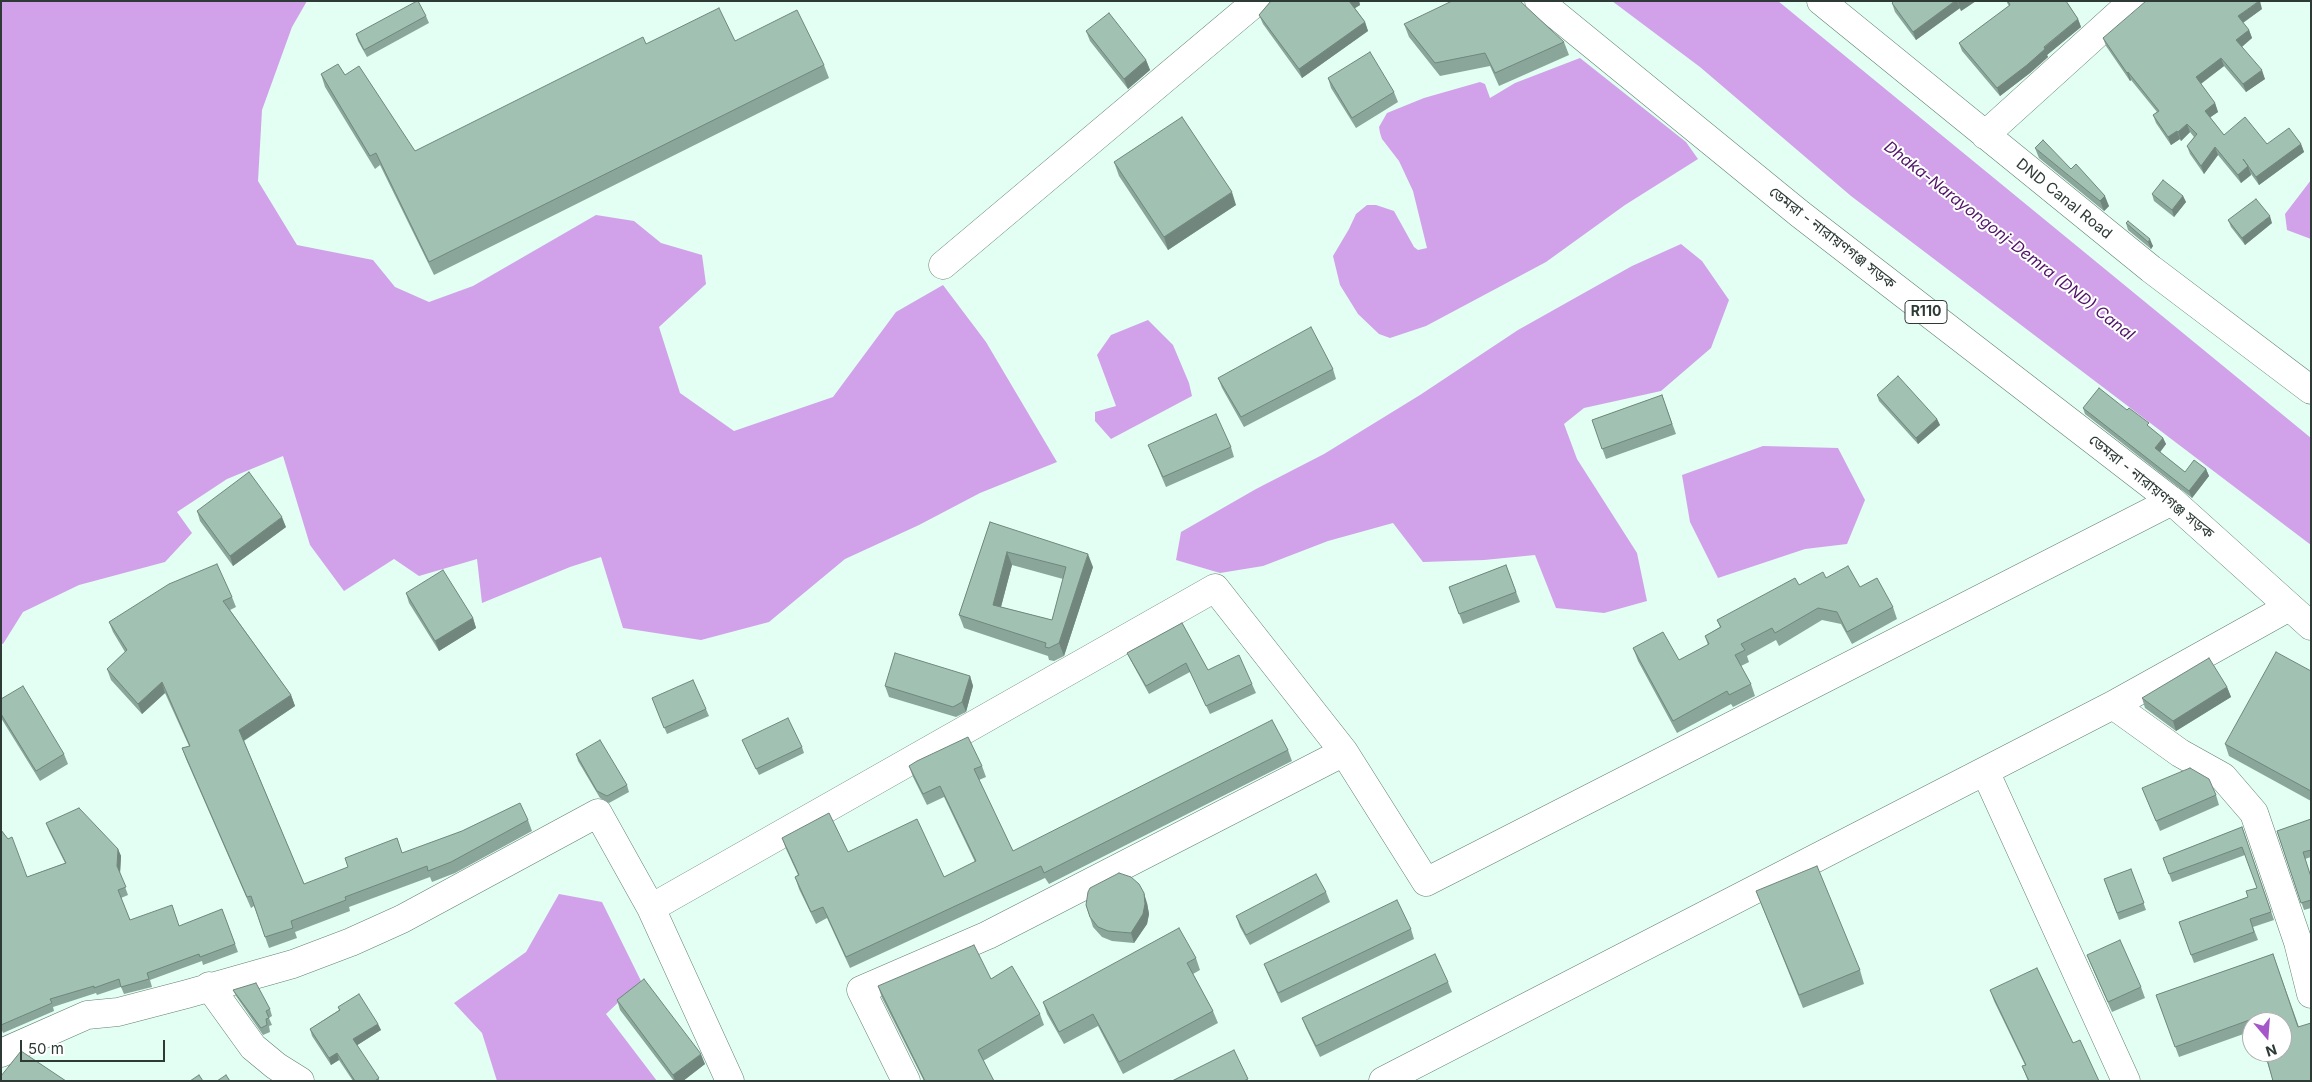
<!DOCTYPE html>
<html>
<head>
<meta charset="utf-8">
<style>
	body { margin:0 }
	#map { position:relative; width:2312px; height:1082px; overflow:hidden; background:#e3fef2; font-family:Inter,sans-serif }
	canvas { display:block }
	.frame { position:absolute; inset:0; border:2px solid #2d3a35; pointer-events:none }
	.north { position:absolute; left:2242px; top:1012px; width:50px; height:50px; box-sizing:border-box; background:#fff; border:1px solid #abb0ae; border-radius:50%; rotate:162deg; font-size:14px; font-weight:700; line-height:20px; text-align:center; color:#2d3a35 }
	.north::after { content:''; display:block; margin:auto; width:18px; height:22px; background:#a557c9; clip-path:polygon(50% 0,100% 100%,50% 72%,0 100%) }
	.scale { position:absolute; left:20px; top:1040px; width:145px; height:22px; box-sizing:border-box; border:2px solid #2d3a35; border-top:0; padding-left:6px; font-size:15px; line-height:18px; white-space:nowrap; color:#2d3a35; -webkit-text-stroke:4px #fff; paint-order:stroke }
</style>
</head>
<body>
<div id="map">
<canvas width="2312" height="1082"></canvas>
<div class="frame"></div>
<div class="north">N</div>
<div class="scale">50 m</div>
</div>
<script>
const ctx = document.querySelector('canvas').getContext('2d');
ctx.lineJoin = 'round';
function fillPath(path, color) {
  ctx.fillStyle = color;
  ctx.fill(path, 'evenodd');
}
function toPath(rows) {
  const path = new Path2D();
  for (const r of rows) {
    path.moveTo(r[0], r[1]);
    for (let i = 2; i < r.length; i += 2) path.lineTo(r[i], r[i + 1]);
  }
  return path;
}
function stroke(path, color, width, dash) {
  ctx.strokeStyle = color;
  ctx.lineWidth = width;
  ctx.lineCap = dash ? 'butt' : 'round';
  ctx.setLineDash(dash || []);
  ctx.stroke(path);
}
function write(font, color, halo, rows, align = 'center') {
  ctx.font = font + ' Inter,"Noto Sans Bengali",sans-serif';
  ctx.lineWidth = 4;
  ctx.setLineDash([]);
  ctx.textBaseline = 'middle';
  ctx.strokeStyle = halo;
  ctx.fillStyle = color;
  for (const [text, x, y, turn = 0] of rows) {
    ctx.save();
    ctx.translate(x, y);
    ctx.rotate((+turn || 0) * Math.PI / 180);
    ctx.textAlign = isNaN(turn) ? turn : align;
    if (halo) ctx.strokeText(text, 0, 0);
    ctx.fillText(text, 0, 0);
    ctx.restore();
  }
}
const water = toPath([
	[1,1,307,1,292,27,262,110,258,181,297,245,373,260,395,287,429,302,473,286,596,215,634,221,661,243,702,255,706,284,659,327,680,393,734,431,833,397,896,312,943,285,986,342,1057,462,980,493,919,525,845,559,769,622,701,640,623,628,601,557,570,567,482,603,477,559,419,576,394,559,344,591,310,545,283,456,227,479,177,512,192,533,165,562,79,585,23,612,3,644,1,643],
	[1612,1,1778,1,2311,438,2311,545,1851,196,1700,67],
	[1580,58,1686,142,1698,159,1625,205,1546,262,1426,326,1390,338,1379,334,1358,314,1340,285,1333,256,1349,229,1356,214,1367,205,1376,205,1394,211,1414,247,1418,250,1427,248,1413,191,1399,161,1382,139,1380,133,1379,127,1387,113,1424,98,1480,82,1485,84,1490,98,1515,83],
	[2311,180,2311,239,2287,230,2285,214],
	[1681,244,1702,261,1729,300,1711,348,1661,391,1584,408,1564,424,1577,459,1637,553,1647,601,1604,613,1556,608,1535,555,1484,560,1423,562,1393,523,1328,541,1263,566,1220,573,1176,560,1181,532,1256,489,1324,454,1420,395,1518,330,1632,266],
	[1148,320,1173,345,1189,383,1192,396,1111,439,1095,421,1095,412,1116,406,1097,355,1111,335],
	[1763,446,1838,448,1865,500,1847,544,1805,549,1718,578,1690,522,1682,475],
	[559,894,602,902,641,981,606,1014,657,1081,497,1081,482,1033,454,1003,526,952]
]);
const minor = toPath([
	[1821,1,2151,269,2311,390],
	[1985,135,2133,1],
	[943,265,1257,1],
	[2113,705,2180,753,2223,777,2254,813,2298,942,2311,994],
	[1985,771,2126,1081],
	[651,908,1215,588,1344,752],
	[209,986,253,1047,276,1066,300,1081],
	[1,1053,87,1015,118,1012,187,994,293,964,351,942,402,919,598,813,651,908,730,1081],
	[906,1081,861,990,988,935,1344,752,1426,882,2172,501],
	[1383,1081,2113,705,2289,607]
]);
const major = toPath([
	[1539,1,1800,214,2172,501,2311,626]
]);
const wall = toPath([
	[1271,1,1359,1,1360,5,1355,8,1365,22,1368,31,1302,78,1263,24,1259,15],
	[1894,1,1976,1,1961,11,1960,8,1916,40,1895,12,1892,3],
	[2006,1,2066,1,2078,19,2081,27,2047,55,2048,57,2030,73,2000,96,1962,51,1959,43,2009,6],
	[2262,9,2243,23,2249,30,2252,38,2242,47,2265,79,2246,92,2224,66,2201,84,2215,103,2218,112,2210,117,2224,135,2267,144,2301,144,2304,152,2259,185,2251,174,2251,175,2241,183,2218,155,2204,174,2190,154,2187,146,2194,137,2190,132,2181,141,2180,139,2171,145,2156,123,2153,115,2157,112,2131,80,2130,81,2106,46,2103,38],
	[426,16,429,23,367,57,358,41,356,34],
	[1404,24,1564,42,1569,55,1499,86,1490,66,1440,76,1409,37],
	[1086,31,1146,60,1150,70,1128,89,1090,41],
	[735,41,824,65,829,78,434,275,380,165,375,169,325,87,321,74,345,75,415,151,646,44],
	[1328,78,1394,92,1398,102,1356,128,1331,88],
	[2035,148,2109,206,2104,211,2039,158],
	[1114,162,1236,205,1168,250,1119,176],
	[2152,194,2183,196,2186,202,2174,217,2154,201],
	[2228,220,2272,223,2245,245,2231,227],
	[2128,221,2153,246,2151,249,2128,230,2126,223],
	[1333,369,1336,379,1244,427,1222,388,1218,378],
	[1662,395,1676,434,1606,459,1592,420],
	[1877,395,1937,419,1940,425,1918,444,1879,401],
	[2083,408,2127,410,2163,438,2166,444,2160,452,2185,472,2206,469,2209,476,2192,498,2085,414],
	[1148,445,1231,447,1234,457,1166,487],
	[197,511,286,527,233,566,200,521],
	[990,522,1093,567,1064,656,1054,661,1049,660,1048,656,964,628,959,615],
	[1012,565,1063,579,1052,620,1001,607],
	[1506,565,1520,602,1463,624,1449,587],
	[1826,578,1860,587,1893,607,1897,619,1852,644,1841,624,1822,620,1779,646,1776,640,1747,656,1749,662,1741,666,1751,684,1755,696,1733,707,1731,704,1677,733,1638,661,1633,648,1679,660,1708,645,1705,636,1720,627,1717,620,1799,585],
	[406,593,473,618,476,628,439,651,409,603],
	[232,597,236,607,230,610,291,695,295,706,244,741,304,884,402,853,528,820,532,831,455,873,432,882,430,877,349,907,350,911,295,932,297,938,269,948,254,906,251,908,186,759,182,748,189,746,165,693,142,714,111,680,107,669,125,652,113,632,109,622],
	[1182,623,1208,670,1252,684,1256,693,1210,714,1190,672,1149,694,1131,661,1127,653],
	[2311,671,2311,801,2229,756,2225,744],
	[970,676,973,686,966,712,956,717,889,697,885,686],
	[2227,687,2231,697,2176,731,2145,708,2142,698],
	[652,698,706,709,709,716,667,734],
	[1,699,64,754,68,764,40,781,1,718],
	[742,740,802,747,804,753,759,775],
	[1288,750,1292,761,1049,884,1045,878,850,968,827,918,816,924,799,889,795,877,798,875,786,849,782,838,848,852,944,877,975,862,944,797,927,805,913,777,909,766,982,766,986,777,979,780,1013,851],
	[576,754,627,785,629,792,609,803,600,798,578,761],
	[2142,788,2216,795,2219,805,2160,831],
	[2311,819,2311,857,2305,859,2311,876,2311,908,2304,910,2277,831],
	[46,823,118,849,121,856,120,873,128,895,121,898,130,920,180,926,222,909,238,952,203,965,202,961,150,980,152,987,124,994,121,987,97,995,96,993,53,1007,54,1011,3,1033,1,1028,1,830,27,877,65,863,49,831],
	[2242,827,2274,920,2253,927,2258,940,2194,963,2179,922,2248,897,2257,888,2245,855,2172,882,2163,858],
	[2131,869,2146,910,2119,920,2104,879],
	[1756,891,1860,970,1864,984,1803,1008],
	[1326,892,1330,902,1250,945,1240,927,1236,916],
	[1147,903,1149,914,1147,924,1134,943,1112,941,1102,937,1093,927,1086,905],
	[1411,929,1414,939,1281,1003,1268,974,1264,964],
	[2273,954,2299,1027,2311,1023,2311,1081,2273,1081,2264,1052,2282,1052,2282,1022,2252,1022,2252,1031,2179,1057,2156,995],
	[2087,955,2141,987,2145,998,2112,1012,2091,965],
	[1196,958,1200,970,1193,974,1213,1011,1218,1023,1123,1074,1098,1026,1064,1044,1047,1014,1043,1002],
	[991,979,1040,1014,1044,1025,983,1061,994,1081,924,1081,882,998,878,986],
	[1448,982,1452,992,1320,1057,1306,1028,1302,1018],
	[233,990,270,1009,272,1016,269,1018,272,1025,269,1026,270,1032,263,1035,236,996],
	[1990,990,2073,1043,2099,1081,2028,1081,2022,1066,2025,1065,1994,1001],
	[617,1000,705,1064,683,1081,674,1081,620,1010],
	[338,1007,378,1024,381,1030,357,1045,380,1081,353,1081,339,1060,331,1065,312,1036,310,1029,339,1010]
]);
const shadedWall = toPath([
	[1349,1,1359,1,1360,5,1352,10],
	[1955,1,1957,1,1960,8,1916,40,1913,32],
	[1960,1,1976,1,1961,11,1958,2],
	[2259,1,2260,1,2262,9,2241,24,2238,16],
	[2078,19,2081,27,2047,55,2048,57,2030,73,2000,96,1997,88],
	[1365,22,1368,31,1302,78,1299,69],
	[2249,30,2252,38,2239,49,2236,40],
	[2221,58,2224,66,2199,85,2196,77],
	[1146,60,1150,70,1128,89,1124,79],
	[2262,70,2265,79,2246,92,2243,84],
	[2128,72,2131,80,2130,81,2127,73],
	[2215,103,2218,112,2208,119,2205,111],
	[2187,124,2190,132,2181,141,2178,132],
	[2177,131,2180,139,2171,145,2168,137],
	[2301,144,2304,152,2259,185,2256,177],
	[2215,147,2218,155,2204,174,2201,166],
	[2248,166,2251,175,2241,183,2238,175],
	[1232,192,1236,205,1168,250,1164,237],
	[2105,196,2109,206,2104,211,2100,201],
	[2183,196,2186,202,2174,217,2172,210],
	[2270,216,2272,223,2245,245,2242,238],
	[2150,239,2153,246,2151,249,2148,242],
	[1937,419,1940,425,1918,444,1916,438],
	[2163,438,2166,444,2158,455,2155,448],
	[2206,469,2209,476,2192,498,2189,491],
	[282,517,286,527,233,566,230,556],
	[1007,552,1012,565,998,618,993,605],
	[1088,554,1093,567,1064,656,1059,643],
	[473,618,476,628,439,651,435,641],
	[970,676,973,686,966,712,962,702],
	[162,682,165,693,142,714,138,704],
	[2227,687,2231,697,2176,731,2173,721],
	[291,695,295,706,243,741,239,730],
	[118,849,121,856,120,874,117,866],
	[1144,893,1147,903,1149,914,1147,924,1134,943,1131,933],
	[378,1024,381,1030,356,1046,353,1039],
	[337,1053,339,1060,331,1065,329,1058],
	[701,1054,705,1064,683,1081,675,1081,673,1075]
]);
const building = toPath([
	[417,1,418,1,426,16,364,50,356,34,417,1],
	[1271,1,1349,1,1365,22,1299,69,1259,15,1271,1],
	[1452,1,1520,1,1564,42,1495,73,1485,53,1435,63,1404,24,1452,1],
	[1894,1,1955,1,1913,32,1892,3,1894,1],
	[2008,1,2066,1,2078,19,2044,47,2045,49,2027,65,1997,88,1959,43,2010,5,2008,1],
	[2146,1,2259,1,2238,16,2249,30,2236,40,2262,70,2243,84,2221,58,2196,77,2215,103,2205,111,2224,135,2245,117,2267,144,2289,128,2301,144,2256,177,2243,159,2248,166,2238,175,2215,147,2201,166,2187,146,2197,134,2187,124,2178,132,2177,131,2168,137,2153,115,2159,111,2128,72,2127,73,2103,38,2146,1],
	[719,8,735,41,797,10,824,65,429,262,376,153,370,156,321,74,338,64,345,75,359,66,415,151,643,37,646,44,719,8],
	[1109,13,1146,60,1124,79,1086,31,1109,13],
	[1370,52,1394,92,1352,118,1328,78,1370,52],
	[1182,117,1232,192,1164,237,1114,162,1182,117],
	[2043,140,2071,169,2076,164,2105,196,2100,201,2035,148,2043,140],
	[2163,180,2183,196,2172,210,2152,194,2163,180],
	[2256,199,2270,216,2242,238,2228,220,2256,199],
	[2128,221,2150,239,2148,242,2126,223,2128,221],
	[1311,327,1333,369,1241,417,1218,378,1311,327],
	[1898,376,1937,419,1916,438,1877,395,1898,376],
	[2099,388,2127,410,2129,408,2149,423,2147,425,2163,438,2155,448,2185,472,2194,460,2206,469,2189,491,2083,408,2099,388],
	[1662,395,1672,424,1602,449,1592,420,1662,395],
	[1216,414,1231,447,1163,477,1148,445,1216,414],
	[249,472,282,517,230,556,197,511,249,472],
	[990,522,1088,554,1059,643,1049,648,1045,647,1046,643,959,615,990,522],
	[1007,552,1066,567,1052,620,993,605,1007,552],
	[217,564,232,597,223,601,291,695,239,730,304,884,348,867,345,858,397,838,402,853,462,831,520,803,528,820,451,862,428,871,427,866,345,897,346,900,291,921,293,928,265,937,251,896,247,897,182,748,190,746,162,682,138,704,107,669,127,650,109,622,169,584,217,564],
	[1506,565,1516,592,1459,614,1449,587,1506,565],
	[1848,566,1860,587,1877,578,1893,607,1847,632,1837,612,1818,608,1775,633,1772,628,1741,644,1745,650,1735,655,1751,684,1729,695,1727,691,1673,721,1633,648,1663,632,1679,660,1709,644,1705,636,1721,627,1717,620,1795,578,1799,585,1823,572,1826,578,1848,566],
	[443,570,473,618,435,641,406,593,443,570],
	[1182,623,1208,670,1239,655,1252,684,1206,706,1186,663,1146,686,1127,653,1182,623],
	[2276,652,2311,671,2311,791,2225,744,2276,652],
	[895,653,970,676,962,702,953,707,885,686,895,653],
	[2209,658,2227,687,2173,721,2142,698,2209,658],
	[693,680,706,709,664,728,652,698,693,680],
	[23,686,64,754,36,771,1,714,1,699,23,686],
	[788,718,802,747,756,769,742,740,788,718],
	[1272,720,1288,750,1044,873,1041,866,846,957,823,907,811,912,795,877,799,875,782,838,829,813,848,852,917,819,944,877,976,861,940,786,923,794,909,766,917,761,968,737,982,766,974,769,1013,851,1272,720],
	[600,740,627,785,607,796,597,791,576,754,600,740],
	[2190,768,2209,779,2216,795,2156,821,2142,788,2190,768],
	[79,808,118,849,117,866,126,887,118,890,130,920,172,905,179,926,222,909,235,944,200,957,199,954,147,973,149,979,121,987,119,979,94,988,94,986,50,999,52,1003,1,1025,1,830,8,839,12,837,27,877,66,863,46,823,79,808],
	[2311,819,2311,850,2303,852,2311,877,2311,900,2301,903,2277,831,2311,819],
	[2242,827,2271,912,2250,919,2254,932,2191,955,2179,922,2248,897,2246,891,2257,888,2242,847,2169,874,2163,858,2242,827],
	[1817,866,1860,970,1799,995,1756,891,1817,866],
	[2131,869,2144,903,2117,913,2104,879,2131,869],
	[1119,873,1131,877,1139,884,1144,893,1145,904,1143,914,1131,933,1108,931,1098,927,1090,917,1086,905,1088,892,1090,888,1119,873],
	[1316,874,1326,892,1246,935,1236,916,1316,874],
	[1397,900,1411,929,1278,993,1264,964,1397,900],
	[1179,928,1196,958,1187,963,1213,1011,1119,1062,1093,1014,1059,1032,1043,1002,1179,928],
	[2120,940,2141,987,2108,1002,2087,955,2120,940],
	[974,945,991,979,1012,966,1040,1014,978,1050,994,1081,925,1081,878,986,974,945],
	[1435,954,1448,982,1316,1046,1302,1018,1435,954],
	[2273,954,2298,1027,2311,1023,2311,1081,2273,1081,2265,1052,2282,1052,2282,1022,2256,1022,2255,1018,2175,1047,2156,995,2273,954],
	[2037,968,2073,1043,2080,1040,2099,1081,2029,1081,2022,1066,2026,1065,1990,990,2037,968],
	[644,979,701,1054,673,1075,617,1000,644,979],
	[256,983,270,1009,266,1011,269,1018,266,1019,267,1025,261,1028,233,990,256,983],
	[359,994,378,1024,353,1039,379,1078,375,1081,355,1081,337,1053,329,1058,310,1029,340,1010,338,1007,359,994],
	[1234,1050,1248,1079,1244,1081,1172,1081,1234,1050],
	[21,1051,66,1081,1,1081,1,1076,21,1051],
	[199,1075,203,1081,190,1081,199,1075],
	[226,1075,230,1081,217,1081,226,1075]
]);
const shields = [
	[1926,312,42]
];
const shieldNames = [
	["R110",1926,312]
];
const streetNames = [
	["DND Canal Road",2064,199,39],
	["ডেমরা - নারায়ণগঞ্জ সড়ক",1832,238,38],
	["ডেমরা - নারায়ণগঞ্জ সড়ক",2151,487,39]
];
const waterNames = [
	["Dhaka-Narayongonj-Demra (DND) Canal",2009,241,38]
];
fillPath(water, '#d1a2e9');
stroke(minor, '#628073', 29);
stroke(major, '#628073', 29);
stroke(minor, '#fff', 28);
stroke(major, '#fff', 28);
fillPath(wall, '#8aa69a');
fillPath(shadedWall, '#71877d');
fillPath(building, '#a1c1b3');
stroke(building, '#71877d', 1);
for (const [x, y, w] of shields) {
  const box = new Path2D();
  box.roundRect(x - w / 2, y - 11.5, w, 23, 4);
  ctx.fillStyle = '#fff';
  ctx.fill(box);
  stroke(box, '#2d3a35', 1);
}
write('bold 14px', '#2d3a35', null, shieldNames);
write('15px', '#2d3a35', '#fff', streetNames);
write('italic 16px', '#4f1367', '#fff', waterNames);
</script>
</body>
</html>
